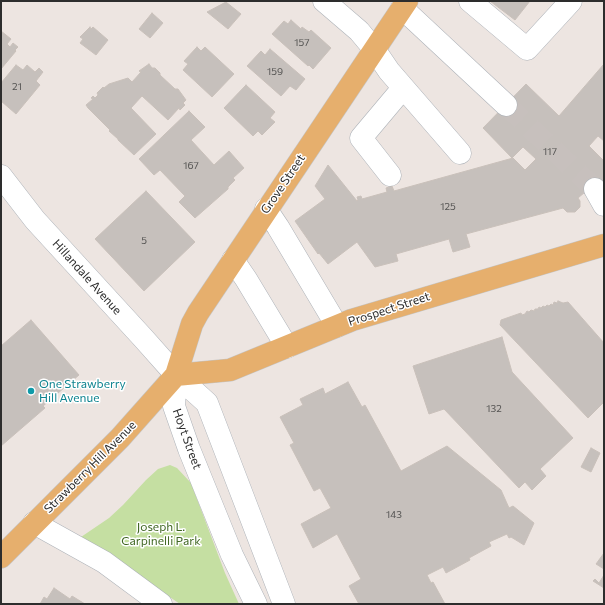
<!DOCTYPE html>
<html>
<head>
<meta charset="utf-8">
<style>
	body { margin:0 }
	#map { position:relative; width:605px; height:605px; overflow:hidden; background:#ede5e1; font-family:Commissioner,sans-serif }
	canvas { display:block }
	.frame { position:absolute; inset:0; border:2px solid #2d2d2d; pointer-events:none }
</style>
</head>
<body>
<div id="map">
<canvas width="605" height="605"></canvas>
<div class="frame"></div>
</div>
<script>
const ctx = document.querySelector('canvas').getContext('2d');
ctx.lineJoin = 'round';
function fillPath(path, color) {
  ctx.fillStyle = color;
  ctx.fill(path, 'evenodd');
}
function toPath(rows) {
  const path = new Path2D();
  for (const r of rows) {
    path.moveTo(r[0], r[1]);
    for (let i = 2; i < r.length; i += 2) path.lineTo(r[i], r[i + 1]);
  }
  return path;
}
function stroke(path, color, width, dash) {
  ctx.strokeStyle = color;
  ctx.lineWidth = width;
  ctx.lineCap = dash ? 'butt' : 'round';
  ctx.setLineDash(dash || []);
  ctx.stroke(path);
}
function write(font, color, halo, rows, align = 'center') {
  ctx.font = font + ' Commissioner,sans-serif';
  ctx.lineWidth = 3;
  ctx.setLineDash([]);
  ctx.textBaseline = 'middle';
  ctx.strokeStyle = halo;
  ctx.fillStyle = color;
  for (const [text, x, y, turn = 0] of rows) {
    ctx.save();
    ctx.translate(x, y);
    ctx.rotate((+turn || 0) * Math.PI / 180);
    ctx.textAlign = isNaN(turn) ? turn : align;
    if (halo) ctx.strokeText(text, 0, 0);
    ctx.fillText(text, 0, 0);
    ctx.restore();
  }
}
const green = toPath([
	[170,465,177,468,191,483,225,573,239,604,180,604,81,537,109,518,123,505,146,480,158,469]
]);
const building = toPath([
	[490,1,530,1,515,20,490,1],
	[226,2,241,14,228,29,207,12,226,2],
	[152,13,163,23,150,38,139,29,152,13],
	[291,20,301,29,302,27,309,32,311,30,331,48,313,69,309,65,308,66,272,34,284,21,288,24,291,20],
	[90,27,91,29,93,27,108,40,96,55,80,43,83,39,80,37,90,27],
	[1,31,11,39,7,44,10,47,13,43,18,47,15,50,16,51,1,69,1,31],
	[197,47,201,51,205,47,234,74,212,97,183,70,188,64,184,61,197,47],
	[270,49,305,79,296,90,290,86,281,96,247,66,261,51,265,55,270,49],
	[149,64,152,68,155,68,160,73,160,75,175,89,178,89,186,100,183,103,185,105,180,110,179,108,168,120,142,96,131,108,156,134,134,155,118,140,118,139,109,131,110,130,88,108,86,105,93,99,91,98,93,96,95,98,98,95,97,93,103,87,104,88,109,84,128,78,132,82,141,72,139,71,149,64],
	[604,64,604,141,598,136,589,146,604,161,604,189,585,192,578,198,580,201,580,207,575,212,567,212,563,208,466,234,470,247,453,252,449,239,396,254,398,261,375,267,357,242,328,264,319,253,318,254,295,221,325,199,315,186,328,165,357,201,358,200,357,197,361,196,362,199,387,192,386,188,392,186,394,191,513,158,525,170,536,159,523,147,512,158,483,128,526,84,559,116,604,64],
	[16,65,23,70,27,65,35,72,39,68,43,72,36,81,40,85,16,114,1,101,1,83,16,65],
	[246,85,275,112,270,118,275,122,262,135,258,131,253,136,224,108,246,85],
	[189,111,205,127,191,140,214,165,229,151,244,168,233,178,235,180,228,187,228,189,195,218,179,202,185,196,160,170,154,175,139,159,189,111],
	[146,191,195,242,144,291,95,239,146,191],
	[558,301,563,303,568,302,604,343,604,402,588,418,500,325,501,320,521,313,522,315,525,314,527,311,529,312,531,310,534,311,535,309,538,309,539,307,541,308,543,306,545,307,547,305,549,306,551,304,553,305,554,302,557,303,558,301],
	[31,320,79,375,43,406,45,408,1,446,1,346,31,320],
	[502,337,512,372,573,438,540,469,546,476,532,490,525,482,519,488,444,409,429,414,413,366,502,337],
	[348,382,362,407,365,405,401,471,447,446,501,490,509,508,513,506,534,523,524,545,511,537,509,538,507,534,489,542,491,546,469,558,470,560,446,573,443,567,427,575,431,583,433,582,445,604,359,604,349,586,361,579,337,534,313,548,301,524,331,508,320,488,314,491,290,445,294,443,280,417,303,405,300,399,323,388,325,394,348,382],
	[591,448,600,453,591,472,581,467,591,448],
	[604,553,604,569,596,564,604,553],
	[604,575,604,588,593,581,595,579,599,583,604,575],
	[54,588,70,599,72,596,85,604,40,604,44,597,47,599,54,588]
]);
const minorTunnel = toPath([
	[506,105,595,189]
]);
const minor = toPath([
	[324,1,359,31,374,49,389,71,460,153],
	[470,1,527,49,571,1],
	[402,8,506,105],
	[390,175,361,138,403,88],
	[1,176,35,220,144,339,176,375,207,403,284,604],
	[595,189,604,205],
	[266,209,278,227,337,326],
	[233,260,246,279,287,347],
	[176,375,174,406,189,449,232,555,256,604],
	[34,523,104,562,161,604]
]);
const major = toPath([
	[176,375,230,370,352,320,604,245],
	[1,557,120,438,176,375,192,324,198,313,407,1]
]);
const markers = [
	[31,391,4,"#0f9aa8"]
];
const numberNames = [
	["157",302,43],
	["159",275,72],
	["21",17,87],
	["117",550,152],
	["167",191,166],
	["125",448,207],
	["5",144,241],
	["132",494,409],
	["143",394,515]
];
const streetNames = [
	["Grove Street",283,184,-56],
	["Hillandale Avenue",87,277,48],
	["Prospect Street",389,309,-18],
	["Hoyt Street",187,439,70],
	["Strawberry Hill Avenue",90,467,-45]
];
const cultureNames = [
	["One Strawberry",39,384],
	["Hill Avenue",39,398]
];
const parkNames = [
	["Joseph L.",161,527],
	["Carpinelli Park",161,541]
];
fillPath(green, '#c5dfa2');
fillPath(building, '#c6c0bc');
stroke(building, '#c9c0ba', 1);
stroke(minorTunnel, '#c7c0bd', 22, [22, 11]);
stroke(minor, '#adb2b8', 23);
stroke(major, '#c4c4c4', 23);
stroke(minor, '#fff', 22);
stroke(major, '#e6af6d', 22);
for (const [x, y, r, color] of markers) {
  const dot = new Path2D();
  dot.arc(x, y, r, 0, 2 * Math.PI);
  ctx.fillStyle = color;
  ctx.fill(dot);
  stroke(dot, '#fff', 1.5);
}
write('10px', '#535251', null, numberNames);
write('12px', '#2d2d2d', '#fff', streetNames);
write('12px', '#0d838f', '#fff', cultureNames, 'left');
write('12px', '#3f6621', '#fff', parkNames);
</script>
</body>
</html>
